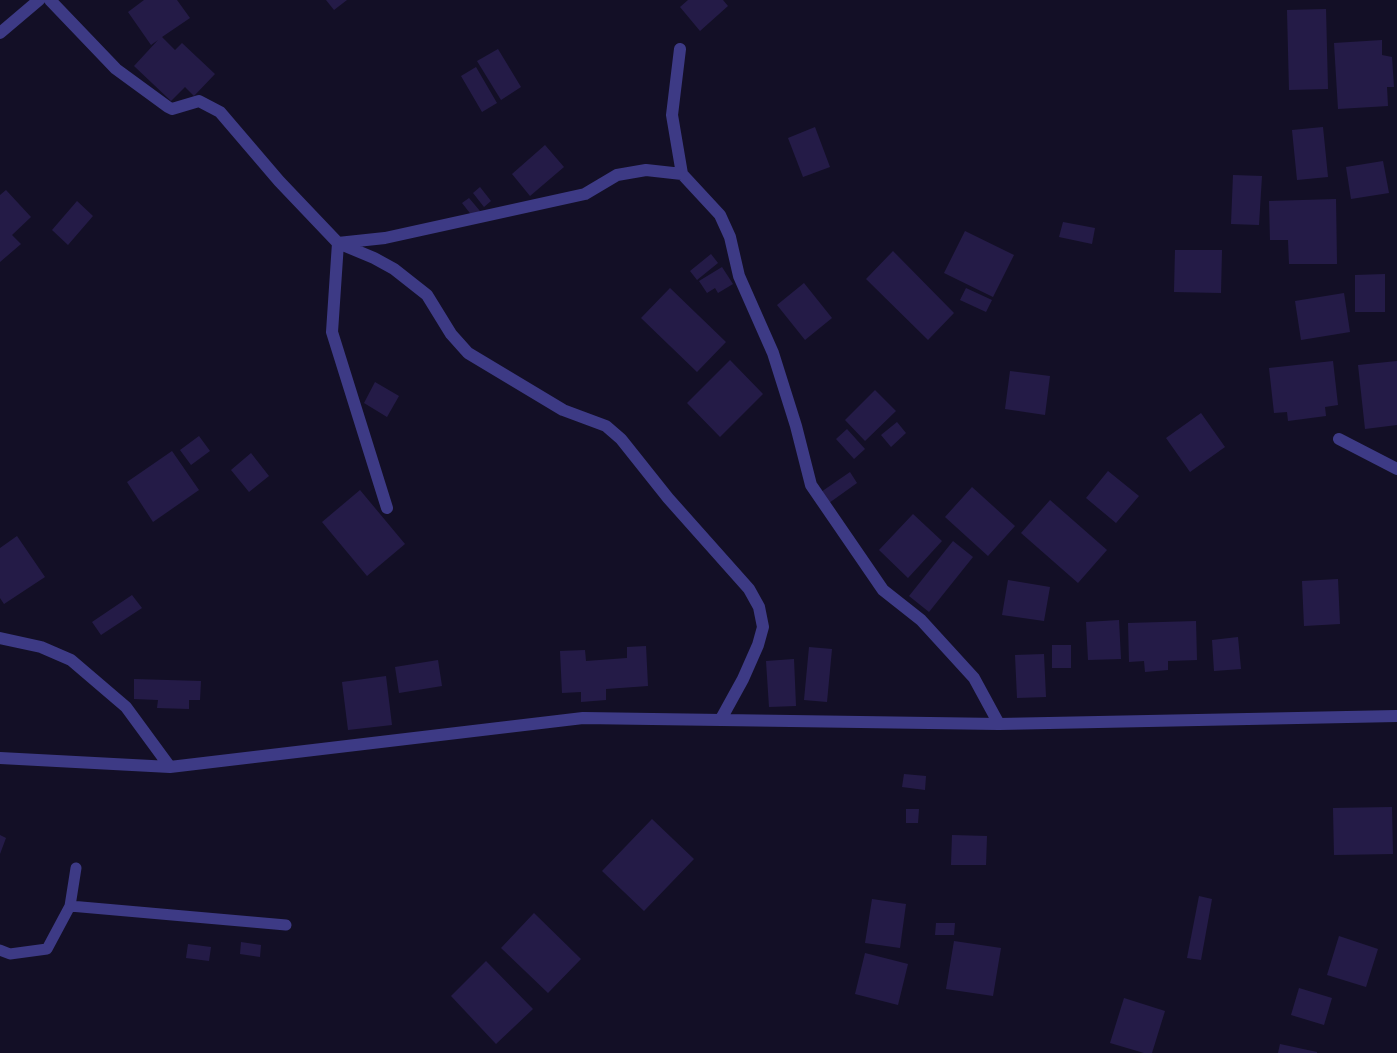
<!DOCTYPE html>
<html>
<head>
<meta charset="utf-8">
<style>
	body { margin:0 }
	canvas { display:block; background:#130f26 }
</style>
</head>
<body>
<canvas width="1397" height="1053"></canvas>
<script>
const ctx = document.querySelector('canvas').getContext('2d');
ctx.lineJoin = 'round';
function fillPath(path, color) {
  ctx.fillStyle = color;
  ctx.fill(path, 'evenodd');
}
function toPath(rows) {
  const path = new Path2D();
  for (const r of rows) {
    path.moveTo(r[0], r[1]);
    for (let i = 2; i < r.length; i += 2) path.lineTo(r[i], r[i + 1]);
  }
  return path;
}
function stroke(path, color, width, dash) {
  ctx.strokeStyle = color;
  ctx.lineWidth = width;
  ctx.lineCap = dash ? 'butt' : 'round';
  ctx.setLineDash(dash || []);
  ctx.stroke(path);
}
const building = toPath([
	[144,0,177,0,190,18,162,37,175,50,182,43,215,74,194,96,185,87,171,101,134,66,158,40,151,45,128,12],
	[326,0,347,0,334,10],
	[688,0,723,0,728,6,700,31,680,7],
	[1326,9,1328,89,1289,90,1287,10],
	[1382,40,1382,55,1392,57,1394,87,1387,87,1388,106,1338,109,1334,43],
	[498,49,521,87,501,100,477,61],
	[476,67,497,103,482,112,461,76],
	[815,127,830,167,803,177,788,138],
	[1323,127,1328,177,1297,180,1292,130],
	[545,145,564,167,530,196,512,174],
	[1383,161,1389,193,1351,199,1346,167],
	[1233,175,1262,176,1259,225,1231,224],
	[480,187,491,201,484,207,473,193],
	[6,190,31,217,12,235,21,244,0,262,0,195],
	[469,198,480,211,473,217,462,203],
	[1336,199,1337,264,1289,264,1288,240,1270,240,1269,201],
	[77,201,93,216,68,245,52,230],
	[1063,222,1095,228,1092,244,1059,237],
	[965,231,1014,255,993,297,944,273],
	[1175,250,1222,250,1221,293,1174,292],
	[893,251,954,313,928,340,866,279],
	[711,254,718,263,697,280,690,271],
	[722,267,733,284,718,293,715,288,707,293,699,281],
	[1385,274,1385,312,1355,312,1355,275],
	[804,283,832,318,805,340,777,305],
	[670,288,726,342,697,372,641,318],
	[966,288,992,300,986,312,960,300],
	[1344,293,1350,332,1301,340,1295,301],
	[730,360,763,394,720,437,687,403],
	[1333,361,1338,405,1325,407,1326,416,1288,421,1287,412,1274,413,1269,368],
	[1397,361,1397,425,1365,429,1358,365],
	[1010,371,1050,376,1045,415,1005,409],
	[375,382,399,396,387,417,364,403],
	[875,390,896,411,865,441,845,420],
	[1201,413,1225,447,1190,472,1166,438],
	[897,422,906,433,891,447,881,435],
	[847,429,865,449,854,459,836,439],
	[199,436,210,451,191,465,180,450],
	[172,451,199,490,153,522,127,482],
	[251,453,269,476,249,492,231,470],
	[1108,471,1139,496,1116,523,1086,498],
	[850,472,857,483,829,503,821,492],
	[972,487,1015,526,988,556,945,517],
	[360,490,405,544,367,576,322,522],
	[1050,500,1107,550,1078,583,1021,533],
	[913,514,942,541,908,578,879,550],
	[17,536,45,577,4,604,0,598,0,548],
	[953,541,973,557,929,612,909,596],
	[1338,579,1340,624,1304,626,1302,581],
	[1008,580,1050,587,1044,621,1002,615],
	[132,595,142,608,101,635,92,622],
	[1119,620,1121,659,1088,660,1086,622],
	[1196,621,1197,660,1168,661,1168,670,1145,672,1144,661,1129,662,1128,623],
	[1238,637,1241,669,1214,671,1212,640],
	[1052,645,1071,645,1071,668,1052,668],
	[646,646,648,686,606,689,606,700,581,702,581,692,562,693,560,651,585,650,586,661,627,658,627,647],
	[809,647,832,649,827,702,804,700],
	[1044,654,1046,697,1017,698,1015,655],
	[794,659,796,706,769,707,766,661],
	[438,660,442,686,399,693,395,667],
	[386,676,392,725,348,730,342,682],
	[134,679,201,681,200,700,189,700,189,709,157,708,158,700,134,699],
	[904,774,926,776,925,790,902,787],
	[1392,807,1393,854,1334,855,1333,808],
	[906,809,919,809,918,823,906,823],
	[652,819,694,859,644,911,602,871],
	[0,835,6,838,0,854],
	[952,835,987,836,986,865,951,865],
	[1199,896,1212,899,1201,960,1187,958],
	[872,899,906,904,900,948,865,943],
	[534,913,581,959,548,993,501,948],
	[936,923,955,923,954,935,935,935],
	[1339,936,1378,949,1366,987,1327,975],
	[954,941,1001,948,993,996,946,989],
	[241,942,261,945,260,957,240,954],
	[188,944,211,947,209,961,186,958],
	[865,953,908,964,898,1005,855,994],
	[486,961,533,1009,496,1044,451,996],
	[1299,988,1332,998,1324,1025,1291,1015],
	[1124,998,1165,1011,1152,1053,1144,1053,1110,1043],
	[1280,1044,1317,1052,1317,1053,1278,1053]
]);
const service = toPath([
	[70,906,286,925],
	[0,950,10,954,47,949,70,906,76,868]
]);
const minor = toPath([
	[50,0,116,69,168,107,172,109,199,101,220,112,279,181,338,243,374,258,394,269,427,295,451,334,468,353,563,410,606,426,621,439,668,498,749,589,759,607,763,627,758,645,743,679,721,719],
	[0,33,39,0],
	[680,49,672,115,682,174,720,215,730,237,739,276,773,353,796,426,811,485,883,590,921,620,974,678,999,724],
	[1339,439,1397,469],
	[387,508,332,332,338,243,385,238,585,194,617,175,646,170,682,174],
	[0,638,41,647,71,660,126,707,170,767],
	[0,758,170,767,583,718,999,724,1397,716]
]);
fillPath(building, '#241b47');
stroke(service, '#3d3a85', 11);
stroke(minor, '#3d3a85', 12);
</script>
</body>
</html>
